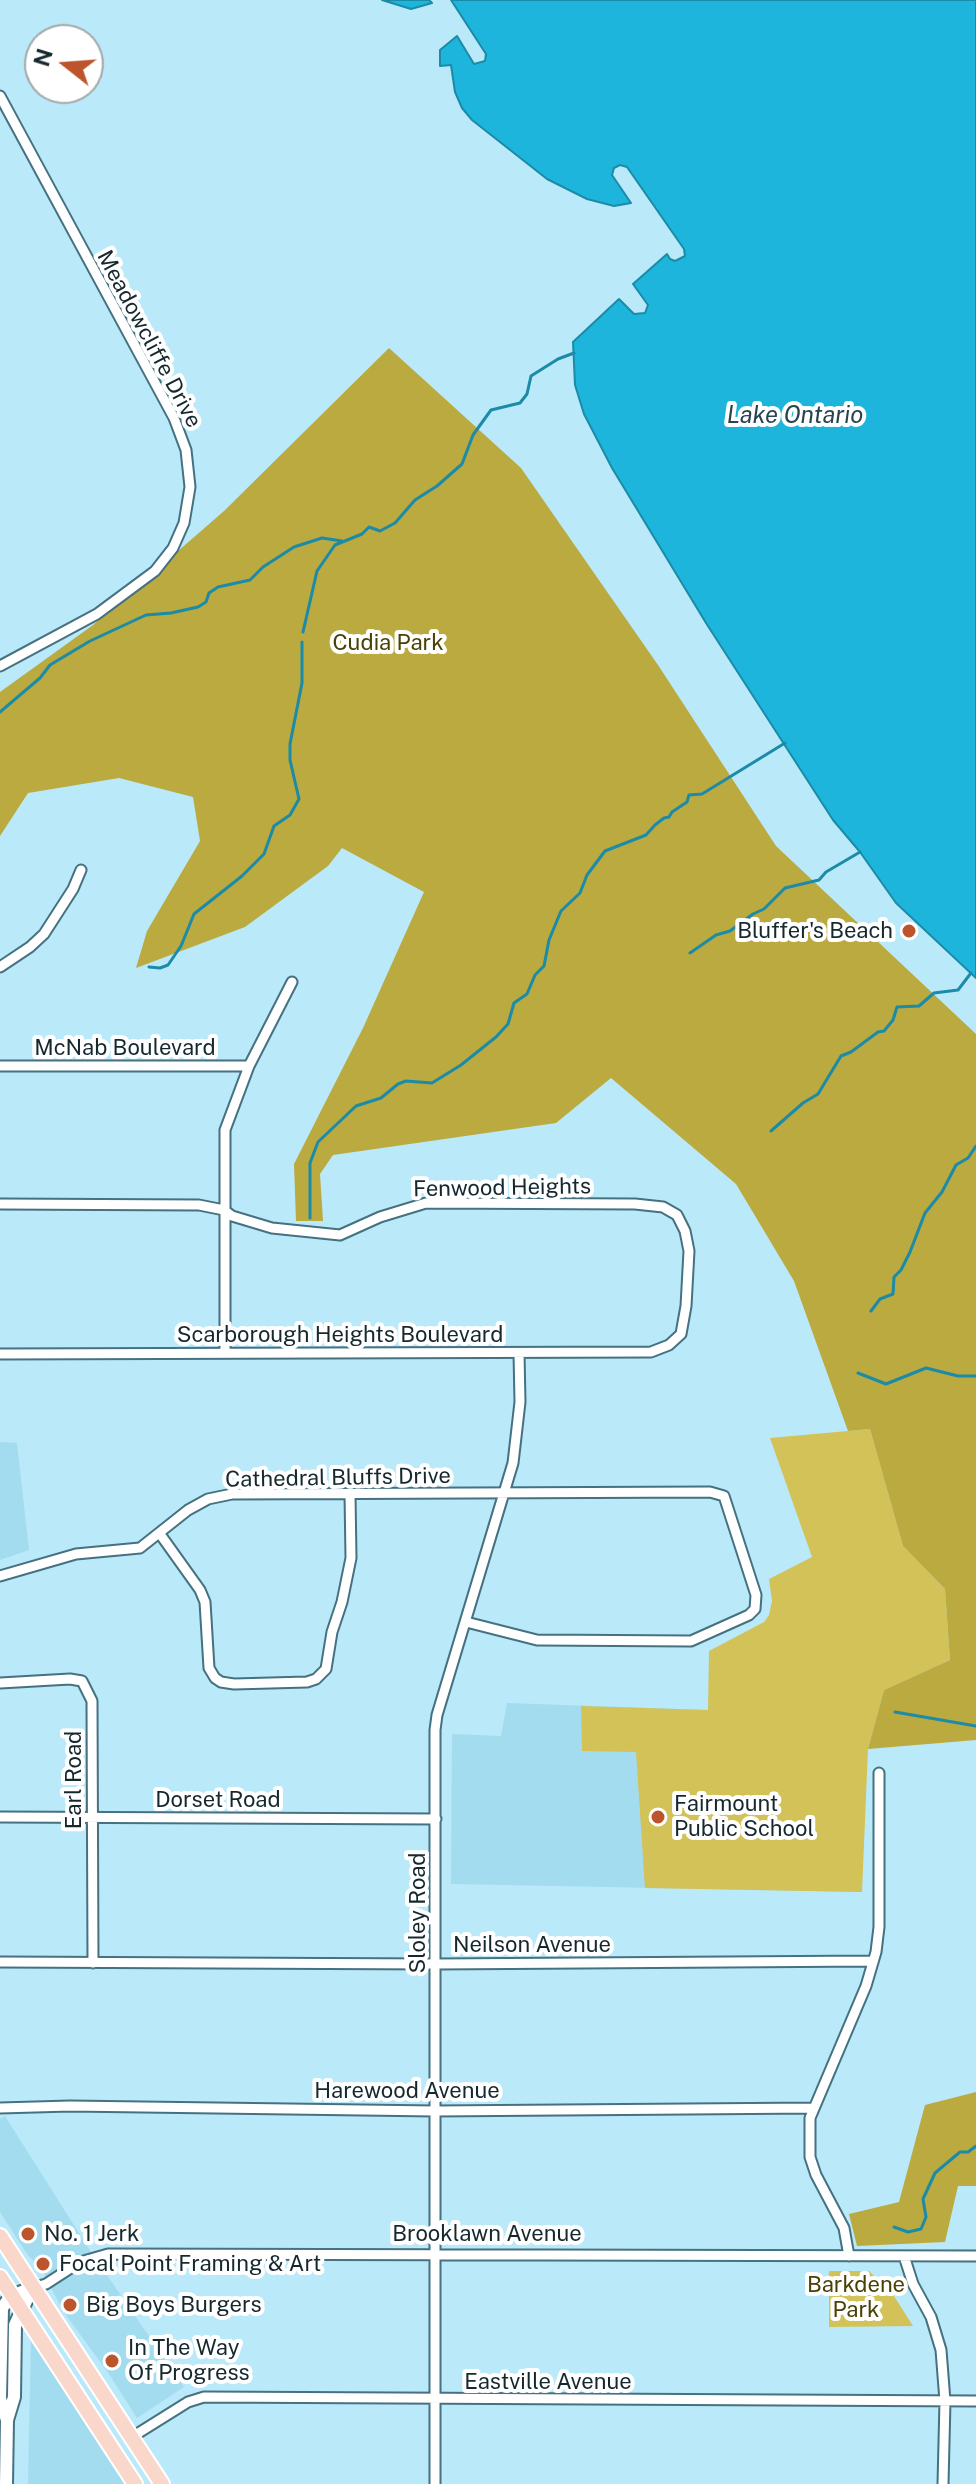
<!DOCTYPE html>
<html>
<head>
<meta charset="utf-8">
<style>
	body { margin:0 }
	#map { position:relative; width:976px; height:2484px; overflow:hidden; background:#bae9fa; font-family:"Public Sans",sans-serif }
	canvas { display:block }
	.north { position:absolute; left:24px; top:24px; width:80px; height:80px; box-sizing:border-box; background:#fff; border:2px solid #a1a9ab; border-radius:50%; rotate:287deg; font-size:22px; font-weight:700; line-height:32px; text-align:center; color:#15282e }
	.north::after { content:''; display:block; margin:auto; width:28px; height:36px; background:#bc552c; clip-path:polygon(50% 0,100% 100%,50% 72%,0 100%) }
</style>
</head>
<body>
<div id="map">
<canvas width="976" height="2484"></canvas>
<div class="north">N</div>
</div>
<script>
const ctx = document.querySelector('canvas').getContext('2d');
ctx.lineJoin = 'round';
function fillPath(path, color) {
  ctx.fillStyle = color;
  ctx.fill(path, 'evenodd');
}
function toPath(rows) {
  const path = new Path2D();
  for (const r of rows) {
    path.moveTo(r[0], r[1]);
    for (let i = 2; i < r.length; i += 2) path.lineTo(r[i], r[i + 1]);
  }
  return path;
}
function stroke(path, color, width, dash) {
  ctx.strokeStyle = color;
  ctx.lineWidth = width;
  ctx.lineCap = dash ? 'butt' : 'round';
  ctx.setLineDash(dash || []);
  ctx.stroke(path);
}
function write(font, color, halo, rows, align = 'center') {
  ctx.font = font + ' "Public Sans",sans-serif';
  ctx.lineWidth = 8;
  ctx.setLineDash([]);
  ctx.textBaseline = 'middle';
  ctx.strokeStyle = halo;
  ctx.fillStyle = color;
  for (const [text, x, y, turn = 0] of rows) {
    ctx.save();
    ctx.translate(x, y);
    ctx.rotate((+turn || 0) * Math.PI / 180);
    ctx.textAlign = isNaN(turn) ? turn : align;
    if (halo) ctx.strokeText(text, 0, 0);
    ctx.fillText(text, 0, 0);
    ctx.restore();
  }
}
const built = toPath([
	[0,1442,17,1443,29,1550,0,1560],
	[507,1703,708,1710,862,1892,451,1884,452,1734,501,1736],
	[5,2116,89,2249,184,2387,137,2418,109,2374,63,2311,42,2270,27,2254,0,2212,0,2119],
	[31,2337,126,2484,28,2484]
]);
const green = toPath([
	[870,1429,903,1546,945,1589,950,1660,884,1690,868,1749,862,1892,645,1888,636,1752,582,1751,581,1706,708,1710,709,1651,764,1622,769,1615,772,1601,769,1579,812,1557,770,1438],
	[829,2271,869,2271,894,2296,913,2326,829,2327]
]);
const forest = toPath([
	[389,348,521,468,658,665,776,846,976,1034,976,1740,868,1749,884,1690,950,1660,945,1589,903,1546,870,1429,848,1431,794,1281,736,1184,611,1078,556,1123,333,1155,320,1174,323,1221,296,1221,294,1164,363,1028,424,892,342,848,328,866,245,927,136,968,147,931,200,841,193,797,119,778,28,793,0,836,0,692,93,625,224,511],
	[976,2092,976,2186,958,2186,945,2242,857,2246,849,2214,899,2202,925,2105]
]);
const water = toPath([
	[382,0,429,0,432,3,411,9,382,0],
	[451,0,976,0,976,978,896,903,860,852,833,820,706,623,612,468,584,414,575,385,573,342,619,299,634,314,645,313,648,305,633,284,667,254,670,259,675,261,685,256,684,249,627,167,620,165,614,168,612,175,631,203,614,206,587,199,547,179,472,120,462,108,455,92,451,65,440,66,440,50,457,36,474,64,485,61,486,54,451,0]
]);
const stream = toPath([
	[303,632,317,571,335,545,362,534,369,527,380,531,395,523,415,500,437,486,462,464,473,435,491,410,520,403,527,394,531,376,558,359,574,353],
	[0,712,40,678,50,665,90,641,146,615,171,613,198,607,206,602,209,593,218,587,250,580,263,567,294,547,322,538,342,541],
	[690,953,716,935,730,931,753,914,764,909,785,888,819,880,826,872,860,852],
	[149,967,160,968,168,965,181,946,194,914,242,876,264,854,274,826,290,815,299,799,290,760,290,744,302,683,302,642],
	[771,1131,803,1103,818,1094,841,1056,851,1052,878,1032,884,1031,893,1020,897,1007,919,1006,934,993,958,990,971,973],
	[310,1218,310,1163,318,1142,356,1106,381,1098,398,1084,406,1081,432,1083,461,1065,496,1037,508,1024,514,1003,527,994,535,975,544,966,549,940,561,911,580,893,587,875,605,851,646,835,655,825,664,818,669,817,672,812,687,802,689,795,702,794,785,743],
	[871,1311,880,1299,893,1294,894,1277,901,1270,910,1252,925,1213,942,1192,956,1165,968,1158,976,1146],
	[858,1373,886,1384,926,1368,958,1376,976,1376],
	[895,1712,976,1726],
	[894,2227,908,2232,921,2229,926,2217,923,2199,935,2173,960,2152,968,2152,976,2146]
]);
const street = toPath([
	[0,96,174,418,186,450,190,487,184,523,173,548,155,571,97,614,0,666],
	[0,967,30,947,44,934,73,889,81,870],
	[0,1066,249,1066],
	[0,1204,199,1205,224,1210,232,1216,272,1228,340,1235,380,1217,426,1203,635,1204,663,1207,677,1215,685,1231,689,1251,686,1306,681,1334,669,1345,651,1352,0,1354],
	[225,1352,225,1130,249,1066,292,982],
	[160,1534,200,1590,205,1602,209,1668,215,1678,221,1682,234,1684,307,1682,316,1679,326,1669,332,1632,342,1602,351,1558,350,1494],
	[0,1576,76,1554,140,1548,188,1510,208,1499,232,1494,710,1492,724,1496,756,1595,755,1609,749,1615,691,1641,537,1640,466,1622],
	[0,1683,70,1679,82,1681,92,1701,93,1963],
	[0,1817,436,1819],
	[0,1962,436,1964,872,1961],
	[0,2108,70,2106,435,2111,814,2108],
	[849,2256,844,2228,816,2175,810,2157,810,2118,866,1986,876,1952,879,1927,879,1773],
	[904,2256,913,2284,931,2317,941,2350,945,2401,943,2484],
	[32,2288,46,2284,80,2262,108,2254,976,2256],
	[132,2437,188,2402,204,2397,976,2401],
	[435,2484,435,1730,437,1715,513,1463,520,1402,519,1353]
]);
const secondary = toPath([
	[7,2420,0,2399,2,2308,11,2296,32,2288],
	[6,2484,7,2420,14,2397,15,2325,32,2288]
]);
const primary = toPath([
	[0,2236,162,2484],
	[0,2277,135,2484]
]);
const markers = [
	[909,931,8,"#bc552c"],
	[658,1817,8,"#bc552c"],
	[28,2234,8,"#bc552c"],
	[43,2264,8,"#bc552c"],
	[70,2305,8,"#bc552c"],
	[112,2361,8,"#bc552c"]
];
const streetNames = [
	["Meadowcliffe Drive",149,339,62],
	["McNab Boulevard",125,1048],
	["Fenwood Heights",502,1188,-1],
	["Scarborough Heights Boulevard",340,1335],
	["Cathedral Bluffs Drive",338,1478,-1],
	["Earl Road",74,1780,-90],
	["Dorset Road",218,1800],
	["Sloley Road",418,1913,-90],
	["Neilson Avenue",532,1945],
	["Harewood Avenue",407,2091],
	["Brooklawn Avenue",487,2234],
	["Eastville Avenue",548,2382]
];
const parkNames = [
	["Cudia Park",388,643],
	["Barkdene",856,2285],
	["Park",856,2310]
];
const poiNames = [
	["Bluffer's Beach",893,931,"right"],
	["Fairmount",674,1804],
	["Public School",674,1829],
	["No. 1 Jerk",44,2234],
	["Focal Point Framing & Art",59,2264],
	["Big Boys Burgers",86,2305],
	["In The Way",128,2348],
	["Of Progress",128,2373]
];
const waterNames = [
	["Lake Ontario",795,416]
];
fillPath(built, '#a4dcef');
fillPath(green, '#d2c258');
fillPath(forest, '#baaa3f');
fillPath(water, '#1db5db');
stroke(water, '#1b8ba7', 2);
stroke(stream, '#1b8ba7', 3);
stroke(street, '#457180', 13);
stroke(secondary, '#457180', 16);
stroke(primary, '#fff', 18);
stroke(street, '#fff', 9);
stroke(secondary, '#fff', 12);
stroke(primary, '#fad7cb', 14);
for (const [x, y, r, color] of markers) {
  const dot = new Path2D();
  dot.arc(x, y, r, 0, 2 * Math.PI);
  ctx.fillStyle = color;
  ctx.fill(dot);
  stroke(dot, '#fff', 3);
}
write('22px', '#15282e', '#fff', streetNames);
write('22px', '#4a4104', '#fff', parkNames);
write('22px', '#15282e', '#fff', poiNames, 'left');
write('italic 24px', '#28444e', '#fff', waterNames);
</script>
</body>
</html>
